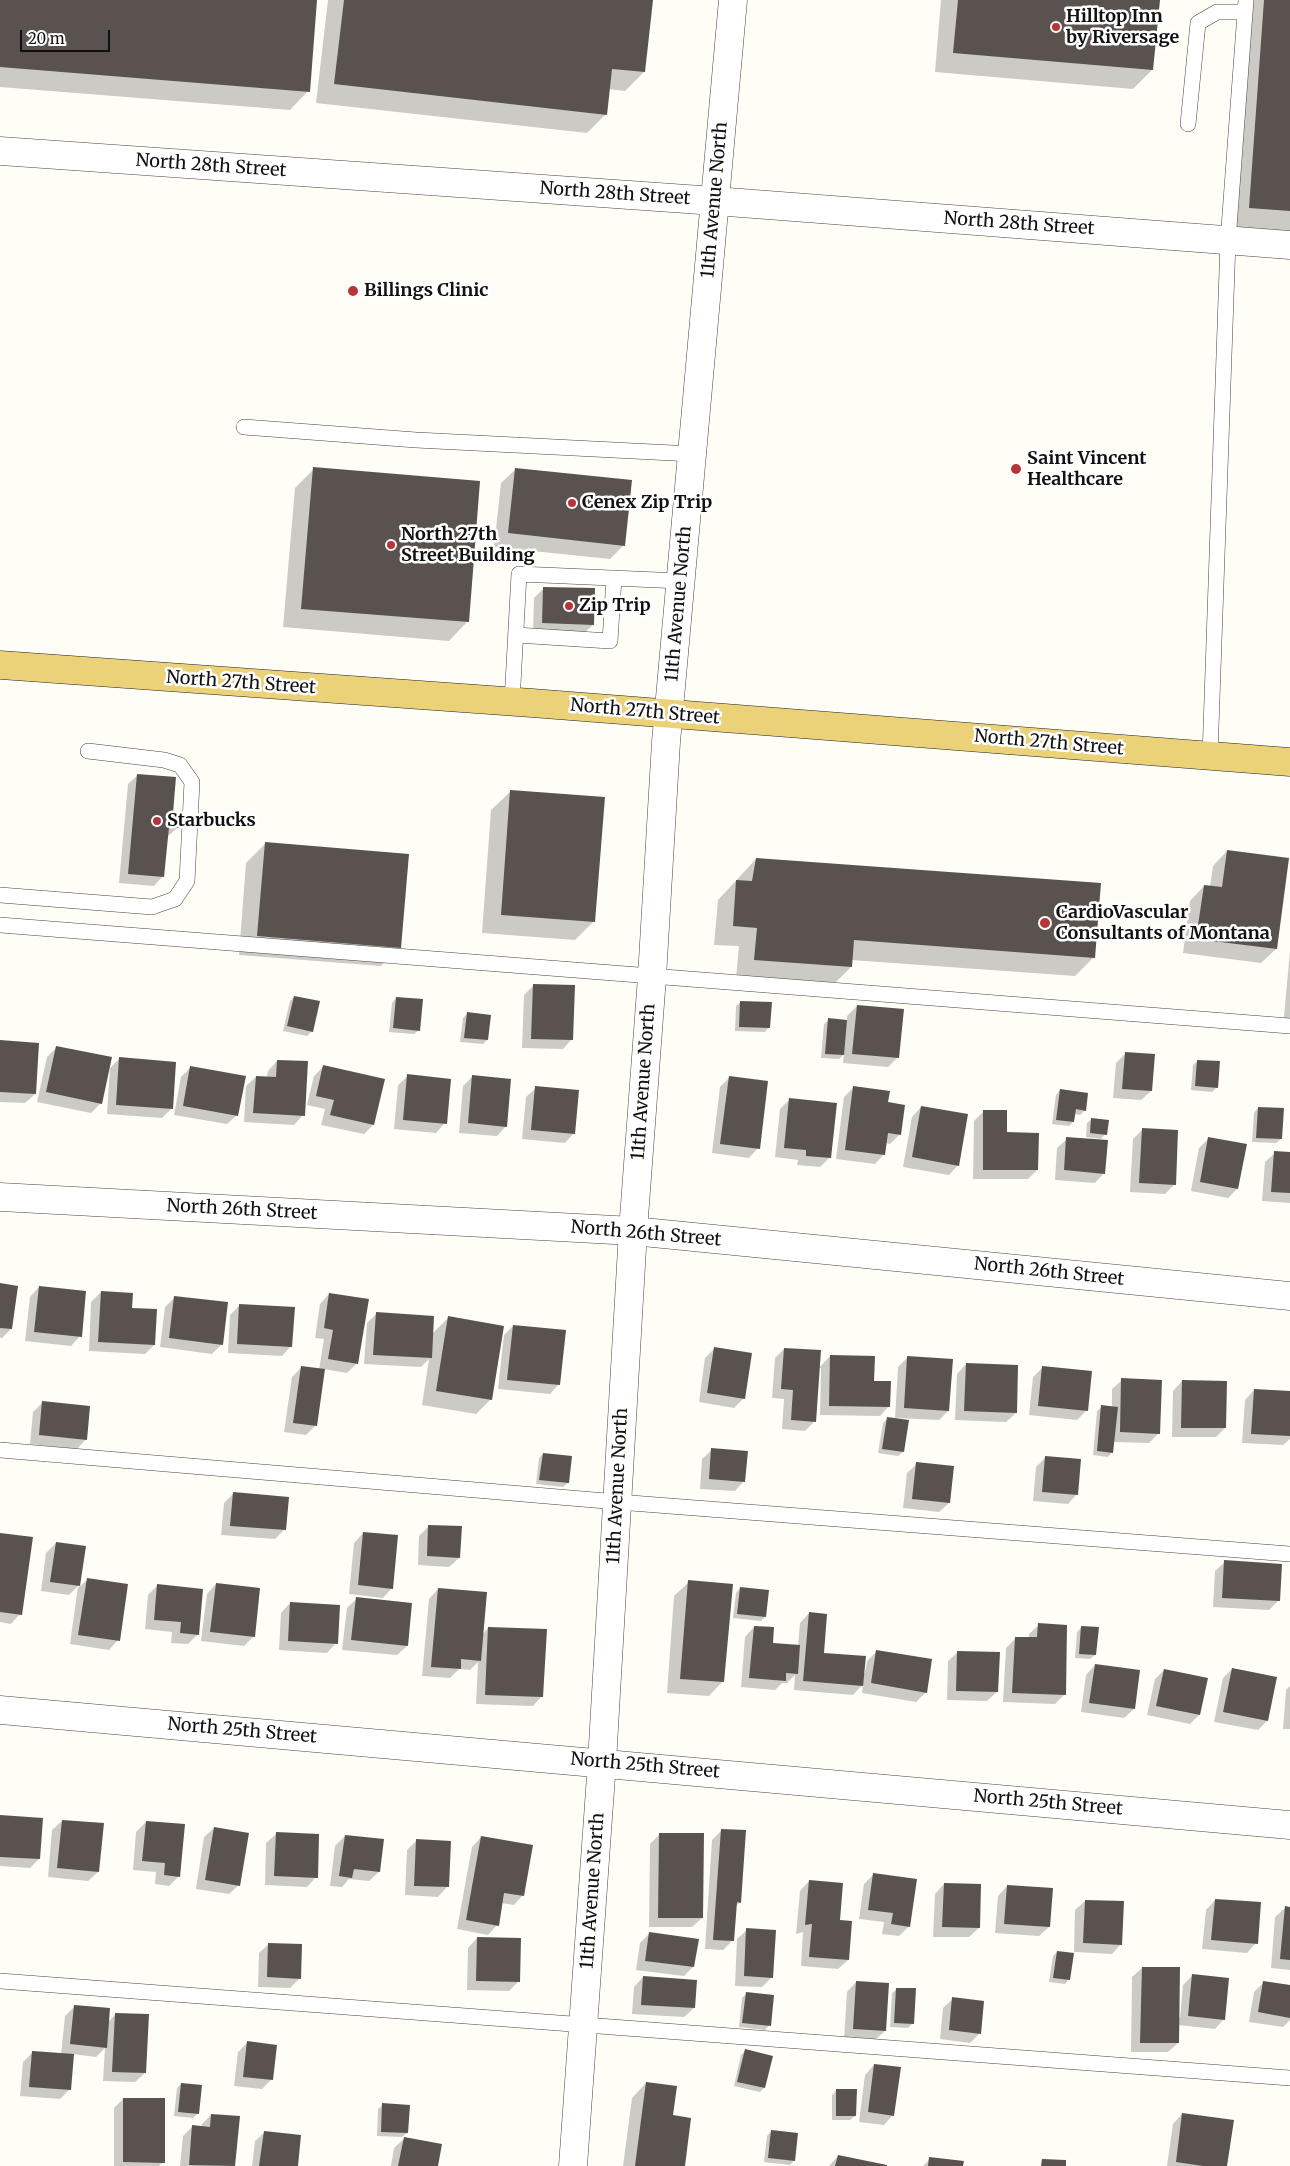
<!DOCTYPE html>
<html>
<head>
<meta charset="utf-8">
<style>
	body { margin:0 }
	#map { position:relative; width:1290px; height:2166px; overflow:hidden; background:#fefdf6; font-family:Merriweather,serif }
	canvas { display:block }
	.scale { position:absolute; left:20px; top:30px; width:90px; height:22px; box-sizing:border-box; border:2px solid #111; border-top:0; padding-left:6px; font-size:15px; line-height:18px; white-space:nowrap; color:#111; -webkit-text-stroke:4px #fff; paint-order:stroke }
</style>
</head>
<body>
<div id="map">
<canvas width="1290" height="2166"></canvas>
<div class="scale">20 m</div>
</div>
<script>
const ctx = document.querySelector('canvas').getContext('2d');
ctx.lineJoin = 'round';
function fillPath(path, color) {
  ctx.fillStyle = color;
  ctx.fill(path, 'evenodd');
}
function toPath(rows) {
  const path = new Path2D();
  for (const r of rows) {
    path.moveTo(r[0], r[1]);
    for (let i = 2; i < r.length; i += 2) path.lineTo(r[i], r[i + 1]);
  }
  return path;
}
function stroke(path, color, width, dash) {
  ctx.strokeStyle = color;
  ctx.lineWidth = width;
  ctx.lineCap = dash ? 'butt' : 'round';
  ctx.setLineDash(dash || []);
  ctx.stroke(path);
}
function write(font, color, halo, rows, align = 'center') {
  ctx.font = font + ' Merriweather,serif';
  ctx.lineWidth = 5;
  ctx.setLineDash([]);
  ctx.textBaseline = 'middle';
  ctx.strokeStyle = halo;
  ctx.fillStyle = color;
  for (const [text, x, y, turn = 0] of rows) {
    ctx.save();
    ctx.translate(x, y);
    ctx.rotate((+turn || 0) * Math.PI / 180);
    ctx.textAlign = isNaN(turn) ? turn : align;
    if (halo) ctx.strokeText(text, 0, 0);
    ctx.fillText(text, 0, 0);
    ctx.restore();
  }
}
const shadow = toPath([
	[0,0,316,0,308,91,290,110,0,87],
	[328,0,652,0,644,72,625,91,608,89,606,114,587,133,316,103],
	[941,0,1158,0,1152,70,1133,89,935,72],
	[1250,0,1290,0,1290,231,1230,227],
	[314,469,467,622,449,641,283,627,295,488],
	[516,469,624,545,610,559,494,547,501,483],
	[544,588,593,625,583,634,533,632,534,598],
	[138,775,171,814,178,827,167,837,163,876,154,886,119,883,128,784],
	[510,792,594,921,575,940,482,933,491,810],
	[265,844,400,947,381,966,239,955,246,863],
	[1227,851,1276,949,1261,963,1183,953,1190,901,1204,886,1210,887,1213,866],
	[756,859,1094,957,1075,976,851,960,851,967,832,986,736,978,739,946,714,945,718,900],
	[1290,951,1290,1028,1283,1027],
	[534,985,572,1039,563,1049,522,1048,524,995],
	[294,997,312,1031,307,1036,283,1031,290,1001],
	[396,998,419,1030,414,1034,389,1032,392,1003],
	[741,1002,769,1027,765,1032,735,1031,736,1006],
	[857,1006,898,1057,888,1067,843,1063,844,1054,839,1059,821,1058,824,1024,829,1020,847,1021,847,1016],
	[467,1014,487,1040,483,1044,460,1042,463,1018],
	[0,1041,35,1094,25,1103,0,1102],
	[57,1047,101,1103,91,1113,37,1102,47,1057],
	[1126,1053,1151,1091,1141,1100,1113,1098,1116,1063],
	[120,1058,171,1109,162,1118,107,1114,110,1068],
	[277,1061,303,1115,294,1125,244,1122,246,1086,256,1077,267,1077,268,1071],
	[1198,1061,1217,1087,1212,1092,1191,1090,1193,1065],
	[324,1066,373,1125,364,1134,321,1125,325,1109,307,1105,314,1076],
	[191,1067,237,1115,227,1124,174,1115,181,1077],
	[408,1076,445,1123,436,1133,394,1129,398,1085],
	[473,1076,506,1126,497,1136,459,1133,463,1086],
	[730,1077,758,1148,749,1158,712,1153,720,1087],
	[854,1087,886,1103,900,1134,890,1144,886,1143,884,1154,875,1164,836,1159,844,1097],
	[536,1088,574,1133,565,1143,522,1139,526,1097],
	[1060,1090,1085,1110,1080,1115,1074,1114,1073,1122,1069,1126,1052,1124,1056,1095],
	[790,1099,830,1157,820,1167,797,1165,798,1160,775,1157,780,1109],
	[921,1107,958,1165,949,1175,903,1167,912,1117],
	[1258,1108,1281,1139,1276,1143,1252,1142,1254,1113],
	[984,1111,1037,1170,1028,1179,973,1179,974,1121],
	[1092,1119,1105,1134,1101,1139,1086,1137,1087,1123],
	[1142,1130,1175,1184,1165,1194,1130,1192,1133,1139],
	[1067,1139,1104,1173,1095,1183,1055,1180,1057,1148],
	[1208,1139,1237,1189,1228,1198,1191,1191,1199,1148],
	[1275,1153,1290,1154,1290,1203,1262,1201,1265,1162],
	[0,1285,11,1329,2,1338,0,1338],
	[39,1287,80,1336,71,1346,25,1341,30,1297],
	[101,1292,131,1309,154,1345,145,1354,89,1351,91,1302],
	[329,1294,357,1363,347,1373,323,1369,316,1425,306,1435,284,1432,292,1377,301,1368,319,1370,324,1339,315,1338,320,1304],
	[175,1297,222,1344,212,1354,160,1347,165,1307],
	[239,1306,291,1346,282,1356,228,1353,230,1315],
	[376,1314,432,1334,448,1318,491,1399,476,1414,422,1405,429,1359,421,1367,364,1364,367,1323],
	[513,1326,559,1384,550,1394,498,1389,504,1335],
	[715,1348,744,1398,734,1408,699,1402,705,1358],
	[784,1349,815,1421,805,1431,782,1429,784,1399,772,1398,775,1358],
	[830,1356,873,1382,889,1406,880,1416,820,1415,821,1368,819,1368],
	[908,1357,948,1411,939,1420,896,1418,903,1452,898,1456,878,1453,883,1423,888,1418,895,1419,898,1367],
	[966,1364,1016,1413,1006,1422,955,1420,957,1374],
	[1043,1367,1090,1372,1086,1411,1077,1420,1029,1415,1033,1377],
	[1122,1380,1159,1433,1149,1443,1113,1442,1112,1452,1108,1457,1093,1455,1097,1411,1102,1407,1112,1408,1112,1389],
	[1182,1381,1225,1428,1216,1437,1172,1437,1173,1391],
	[1254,1390,1290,1392,1290,1439,1283,1445,1242,1443,1245,1400],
	[43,1402,86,1439,77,1449,30,1444,33,1412],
	[712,1450,744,1481,735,1491,700,1489,702,1459],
	[543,1454,571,1457,568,1483,563,1487,536,1484,539,1458],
	[1045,1458,1077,1494,1068,1504,1033,1501,1036,1467],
	[917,1464,949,1503,939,1512,903,1508,907,1473],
	[233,1494,284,1530,275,1539,221,1535,224,1503],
	[429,1526,459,1558,449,1567,418,1565,419,1536],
	[363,1533,392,1588,383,1598,349,1594,354,1543],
	[0,1534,20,1614,11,1624,0,1622],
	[56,1543,84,1547,78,1588,88,1579,118,1640,109,1650,70,1644,78,1586,69,1595,41,1591,46,1553],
	[1225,1562,1279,1600,1269,1610,1213,1607,1215,1571],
	[689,1582,723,1681,709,1696,667,1693,674,1596],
	[216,1584,254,1636,244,1646,201,1641,207,1594],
	[158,1585,198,1634,188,1644,171,1643,172,1632,145,1629,148,1595],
	[740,1588,765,1617,761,1621,733,1618,736,1593],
	[438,1589,482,1635,488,1628,542,1696,533,1706,476,1704,478,1662,470,1670,459,1669,450,1678,422,1676,429,1599],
	[357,1598,411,1604,407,1646,397,1655,342,1650,347,1608],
	[290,1603,336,1643,327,1653,279,1650,281,1613],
	[809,1613,822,1654,865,1673,867,1661,877,1651,926,1692,916,1702,862,1693,863,1684,853,1695,794,1690,795,1675,787,1683,782,1683,775,1690,741,1687,745,1637,754,1627,772,1644,798,1646,800,1623],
	[1039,1625,1064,1695,1055,1704,1003,1702,1006,1648,1016,1638,1029,1638,1029,1634],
	[1082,1627,1095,1655,1090,1659,1075,1658,1077,1632],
	[958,1652,997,1692,987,1701,947,1700,948,1661],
	[1095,1665,1134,1709,1124,1718,1081,1712,1086,1675],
	[1232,1669,1276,1678,1267,1721,1258,1730,1214,1722,1223,1678],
	[1164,1670,1199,1715,1190,1724,1147,1715,1155,1679],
	[1290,1686,1290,1729,1283,1729,1286,1690],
	[0,1816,39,1859,30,1868,0,1866],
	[62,1821,98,1872,88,1881,48,1877,52,1830],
	[146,1822,179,1876,169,1886,155,1884,156,1872,133,1870,136,1832],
	[214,1828,239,1885,229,1894,196,1889,204,1837],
	[722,1830,740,1902,735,1907,733,1940,723,1950,705,1949,712,1840],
	[276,1834,316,1877,307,1887,265,1885,266,1843],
	[660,1834,702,1918,692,1927,649,1927,650,1844],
	[345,1836,379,1872,369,1881,349,1879,342,1887,330,1886,335,1846],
	[481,1837,523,1895,514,1905,501,1903,497,1925,488,1935,457,1929,472,1847],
	[417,1840,447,1887,438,1897,405,1895,407,1850],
	[874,1874,909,1926,899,1936,882,1934,884,1922,859,1919,864,1884],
	[809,1881,838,1921,848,1960,838,1969,801,1966,803,1932,796,1934,800,1891],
	[944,1884,979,1928,969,1937,933,1937,935,1894],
	[1007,1886,1049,1927,1039,1936,995,1933,998,1896],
	[1215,1900,1256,1943,1247,1953,1202,1949,1206,1910],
	[1085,1901,1121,1944,1112,1954,1074,1952,1075,1910],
	[1285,1908,1290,1908,1290,1970,1271,1968,1275,1917],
	[747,1930,772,1977,762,1987,735,1986,737,1939],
	[649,1934,693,1967,684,1976,636,1970,640,1943],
	[477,1938,519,1981,509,1991,467,1990,468,1948],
	[269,1944,300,1978,290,1988,258,1987,259,1953],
	[1057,1952,1069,1979,1065,1984,1049,1982,1053,1956],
	[1142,1968,1178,2018,1180,2018,1183,1985,1192,1976,1224,2019,1215,2029,1178,2025,1178,2043,1168,2052,1131,2052,1132,1977],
	[643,1977,694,2008,684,2017,632,2014,634,1987],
	[856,1982,885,2031,875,2040,844,2039,847,1992],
	[1264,1982,1290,1986,1290,2020,1283,2027,1249,2022,1254,1992],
	[897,1989,912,2024,908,2028,890,2027,892,1993],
	[746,1994,769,2025,765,2030,739,2027,742,1998],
	[953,1999,980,2033,970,2043,940,2039,943,2008],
	[75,2006,108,2022,116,2014,145,2073,135,2082,103,2081,105,2048,96,2057,72,2054,70,2089,60,2099,20,2096,23,2062,32,2053,61,2055,65,2016],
	[248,2042,272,2079,262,2089,234,2086,238,2052],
	[745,2051,764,2088,760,2092,734,2086,741,2055],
	[874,2065,893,2115,884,2125,859,2122,865,2075],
	[646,2083,672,2116,684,2166,623,2166,632,2098],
	[181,2084,198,2113,193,2118,174,2116,177,2088],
	[837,2090,855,2116,850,2120,832,2120,832,2095],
	[123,2099,163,2162,159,2166,114,2166,114,2108],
	[383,2105,407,2133,402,2137,377,2136,378,2109],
	[1182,2114,1226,2166,1167,2166,1173,2124],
	[211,2115,238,2117,234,2166,180,2166,183,2136,193,2126,201,2127,202,2124],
	[265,2132,296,2166,252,2166,255,2141],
	[771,2132,794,2160,790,2165,764,2162,767,2136],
	[404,2139,437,2166,391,2166,394,2148],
	[838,2156,885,2166,829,2166],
	[930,2159,962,2166,923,2166]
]);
const building = toPath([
	[0,0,317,0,310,92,0,67],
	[344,0,653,0,645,72,612,69,607,115,334,84],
	[958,0,1160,0,1153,70,953,53],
	[1264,0,1290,0,1290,211,1249,208],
	[313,467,480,481,469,622,301,609],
	[515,468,632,480,625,546,508,533],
	[543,587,595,588,594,625,542,623],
	[137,774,176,777,173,813,181,814,179,828,169,827,164,877,128,874],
	[510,790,605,797,595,922,501,915],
	[265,842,409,854,401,948,257,936],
	[1227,850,1289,858,1277,949,1196,939,1204,885,1222,887],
	[756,858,1101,883,1095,958,854,940,852,967,754,960,757,928,733,926,736,880,752,881],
	[533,984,575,985,573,1040,531,1039],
	[294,996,320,1001,313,1032,287,1026],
	[396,997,423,999,420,1031,393,1028],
	[740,1001,772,1002,770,1028,739,1027],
	[857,1005,904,1009,899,1058,852,1054],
	[467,1012,491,1015,488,1040,464,1038],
	[828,1018,847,1020,844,1055,825,1054],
	[0,1040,39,1043,36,1094,0,1092],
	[56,1046,112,1057,102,1104,46,1092],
	[1125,1052,1155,1054,1152,1091,1122,1089],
	[119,1057,176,1062,173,1109,116,1105],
	[277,1060,308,1061,305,1116,253,1113,256,1076,276,1077],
	[1197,1060,1220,1061,1218,1088,1195,1086],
	[323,1065,385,1079,374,1125,330,1115,334,1100,316,1096],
	[190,1066,246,1076,238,1116,183,1106],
	[407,1074,451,1079,447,1124,403,1120],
	[472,1075,511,1079,507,1127,468,1123],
	[729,1076,768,1081,760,1149,720,1144],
	[535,1086,579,1090,575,1134,531,1130],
	[853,1086,890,1091,888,1102,905,1105,901,1135,888,1133,885,1155,845,1150],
	[1060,1089,1088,1093,1086,1111,1076,1109,1074,1122,1056,1120],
	[789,1098,837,1103,831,1158,806,1156,806,1150,784,1148],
	[921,1106,968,1114,959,1166,912,1157],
	[1258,1107,1284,1108,1282,1139,1256,1138],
	[983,1110,1007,1110,1007,1132,1039,1133,1038,1170,983,1170],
	[1091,1118,1109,1120,1107,1135,1090,1133],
	[1142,1128,1178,1130,1176,1185,1139,1183],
	[1066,1137,1108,1140,1105,1174,1064,1170],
	[1208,1137,1247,1144,1238,1189,1200,1182],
	[1274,1151,1290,1152,1290,1193,1271,1192],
	[0,1283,18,1286,12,1329,0,1328],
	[39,1286,86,1291,82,1337,34,1332],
	[101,1291,133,1293,132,1308,157,1309,155,1345,98,1342],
	[329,1293,369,1299,358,1364,328,1359,333,1330,324,1328],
	[174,1296,228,1302,223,1345,169,1338],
	[239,1304,295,1307,292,1347,237,1344],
	[376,1312,434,1316,432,1358,373,1355],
	[448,1316,504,1326,492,1400,436,1391],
	[513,1325,566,1330,560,1385,507,1380],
	[714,1347,752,1353,745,1399,707,1393],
	[784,1348,821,1350,816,1422,791,1420,793,1390,781,1389],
	[830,1355,875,1356,874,1381,891,1381,890,1407,829,1406],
	[907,1356,953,1359,949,1411,904,1408],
	[966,1363,1018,1365,1017,1413,964,1411],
	[301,1366,325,1369,317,1426,293,1423],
	[1042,1366,1092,1371,1088,1411,1038,1406],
	[1121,1378,1162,1380,1160,1434,1120,1432],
	[1182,1380,1227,1381,1226,1428,1181,1428],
	[1254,1389,1290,1391,1290,1436,1251,1434],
	[42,1401,90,1406,87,1440,39,1435],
	[1101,1405,1118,1407,1113,1453,1097,1451],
	[887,1417,909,1420,904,1452,882,1449],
	[711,1448,748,1451,745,1482,709,1479],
	[543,1453,572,1456,569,1483,539,1480],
	[1045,1456,1081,1459,1078,1495,1042,1492],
	[916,1462,954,1466,950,1503,912,1499],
	[233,1492,289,1497,286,1530,230,1526],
	[428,1525,462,1526,460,1558,427,1556],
	[363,1532,398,1535,393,1589,358,1585],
	[0,1533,33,1537,22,1615,0,1612],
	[56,1542,86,1546,80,1586,50,1582],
	[1224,1560,1282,1564,1280,1601,1222,1598],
	[87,1578,128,1584,120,1641,78,1635],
	[688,1580,733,1584,724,1682,680,1679],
	[216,1583,260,1588,255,1637,210,1632],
	[157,1584,203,1589,199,1635,180,1633,181,1622,154,1620],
	[740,1587,769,1590,766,1617,737,1614],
	[438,1588,487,1592,481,1661,461,1659,461,1669,431,1667],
	[356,1597,412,1603,408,1646,351,1640],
	[290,1602,340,1605,338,1644,288,1641],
	[809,1612,827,1614,824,1653,866,1656,863,1686,803,1681],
	[1038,1623,1067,1625,1066,1695,1012,1693,1015,1637,1037,1637],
	[754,1626,774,1627,773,1643,800,1645,798,1674,786,1673,786,1681,749,1678],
	[1081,1626,1099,1627,1096,1655,1079,1654],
	[488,1627,547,1629,543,1697,485,1695],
	[876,1650,932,1659,927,1693,871,1683],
	[957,1651,1000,1652,998,1692,956,1691],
	[1095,1664,1140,1670,1135,1709,1089,1703],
	[1232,1668,1277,1677,1268,1721,1223,1712],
	[1164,1669,1208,1678,1200,1715,1156,1706],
	[0,1815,43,1818,40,1859,0,1857],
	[62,1820,104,1823,99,1872,57,1868],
	[146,1821,185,1824,180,1877,164,1875,165,1863,142,1861],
	[214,1827,249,1833,240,1886,205,1880],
	[721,1829,746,1830,741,1903,737,1902,734,1941,713,1940],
	[276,1832,319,1834,318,1878,274,1876],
	[659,1833,704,1833,703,1918,658,1918],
	[345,1835,384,1839,380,1872,354,1869,352,1878,339,1876],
	[481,1836,533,1845,524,1896,504,1893,499,1926,466,1920],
	[416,1839,451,1841,449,1887,414,1886],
	[873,1873,917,1879,910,1927,891,1924,893,1913,868,1910],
	[809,1880,843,1883,840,1920,852,1921,849,1960,809,1957,812,1924,805,1925],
	[944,1883,981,1884,980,1928,942,1927],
	[1007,1885,1053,1888,1050,1927,1004,1924],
	[1215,1899,1261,1902,1258,1944,1211,1940],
	[1085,1900,1124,1901,1122,1945,1083,1943],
	[1285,1906,1290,1907,1290,1960,1280,1959],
	[746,1928,776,1930,773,1978,744,1976],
	[649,1932,699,1939,694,1967,645,1961],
	[477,1937,521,1938,520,1982,476,1981],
	[268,1943,302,1944,301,1979,267,1977],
	[1057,1951,1074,1953,1070,1980,1053,1978],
	[1142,1967,1180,1967,1179,2043,1140,2043],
	[1192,1974,1229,1978,1225,2020,1188,2016],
	[643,1976,697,1980,695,2008,641,2005],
	[856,1981,889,1983,886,2031,853,2029],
	[1263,1981,1290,1985,1290,2018,1258,2012],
	[896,1988,916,1988,914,2024,894,2023],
	[746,1992,774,1995,771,2026,742,2023],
	[952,1997,984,2001,981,2034,949,2030],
	[74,2005,110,2008,107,2048,70,2044],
	[115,2013,149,2014,146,2073,112,2072],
	[247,2041,277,2045,273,2080,243,2077],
	[745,2049,773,2056,765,2088,737,2082],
	[32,2051,74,2054,71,2090,29,2087],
	[874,2064,901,2067,894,2116,868,2112],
	[646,2082,677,2086,673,2115,691,2118,685,2166,635,2166],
	[181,2083,202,2085,199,2114,178,2112],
	[836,2089,857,2089,856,2116,836,2116],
	[123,2098,165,2098,165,2163,123,2162],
	[382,2103,410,2105,408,2133,381,2132],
	[1182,2113,1234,2120,1227,2166,1203,2166,1176,2162],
	[211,2114,240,2116,235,2166,189,2165,192,2125,210,2127],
	[771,2130,798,2133,795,2161,768,2158],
	[264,2131,301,2135,298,2166,259,2166],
	[404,2137,442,2144,438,2166,398,2166],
	[838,2155,887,2165,887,2166,835,2166],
	[929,2157,964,2161,963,2166,928,2166],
	[1042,2159,1066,2160,1066,2166,1041,2166]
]);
const lane = toPath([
	[1188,124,1198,23,1217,12,1245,12],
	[244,427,416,440,693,454],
	[516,635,610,641,614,578],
	[512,702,519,574,681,581],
	[1210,756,1228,241,1246,0],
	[0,895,152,907,175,899,187,881,192,782,180,765,164,760,88,751],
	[0,925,1290,1026],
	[0,1450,618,1502,1290,1554],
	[0,1981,1290,2078]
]);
const street = toPath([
	[0,151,715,201,1290,245],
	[0,1197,633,1231,1290,1296],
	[0,1710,1290,1825],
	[573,2166,602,1762,633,1231,652,977,666,742,733,0]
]);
const primary = toPath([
	[0,665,532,703,1290,762]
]);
const markers = [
	[1056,27,5,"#b53538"],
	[353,291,6,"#b53538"],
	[1016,469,6,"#b53538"],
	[572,503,5,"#b53538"],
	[391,545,5,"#b53538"],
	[569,606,5,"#b53538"],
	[157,821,5,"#b53538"],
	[1045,923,6,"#b53538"]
];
const poiNames = [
	["Hilltop Inn",1066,17],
	["by Riversage",1066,38],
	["Billings Clinic",364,291],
	["Saint Vincent",1027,459],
	["Healthcare",1027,480],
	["Cenex Zip Trip",582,503],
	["North 27th",401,535],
	["Street Building",401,556],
	["Zip Trip",579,606],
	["Starbucks",167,821],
	["CardioVascular",1056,913],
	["Consultants of Montana",1056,934]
];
const streetNames = [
	["North 28th Street",211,166,4],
	["North 28th Street",615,194,4],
	["11th Avenue North",715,200,-85],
	["North 28th Street",1019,224,4],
	["11th Avenue North",679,604,-85],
	["North 27th Street",241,683,4],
	["North 27th Street",645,712,5],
	["North 27th Street",1049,743,5],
	["11th Avenue North",644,1082,-86],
	["North 26th Street",242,1210,3],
	["North 26th Street",646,1234,5],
	["North 26th Street",1049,1272,6],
	["11th Avenue North",618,1486,-87],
	["North 25th Street",242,1731,5],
	["North 25th Street",645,1766,5],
	["North 25th Street",1048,1803,5],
	["11th Avenue North",593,1891,-86]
];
fillPath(shadow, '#0003');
fillPath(building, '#59524e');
stroke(lane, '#444', 16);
stroke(street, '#444', 29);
stroke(primary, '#222', 29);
stroke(lane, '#fff', 15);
stroke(street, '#fff', 28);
stroke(primary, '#ebd278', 28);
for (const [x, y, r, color] of markers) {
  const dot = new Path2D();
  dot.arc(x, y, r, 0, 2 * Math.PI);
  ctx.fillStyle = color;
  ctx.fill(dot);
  stroke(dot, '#fff', 2);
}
write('bold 18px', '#111', '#fff', poiNames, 'left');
write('18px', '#111', '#fff', streetNames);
</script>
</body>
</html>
